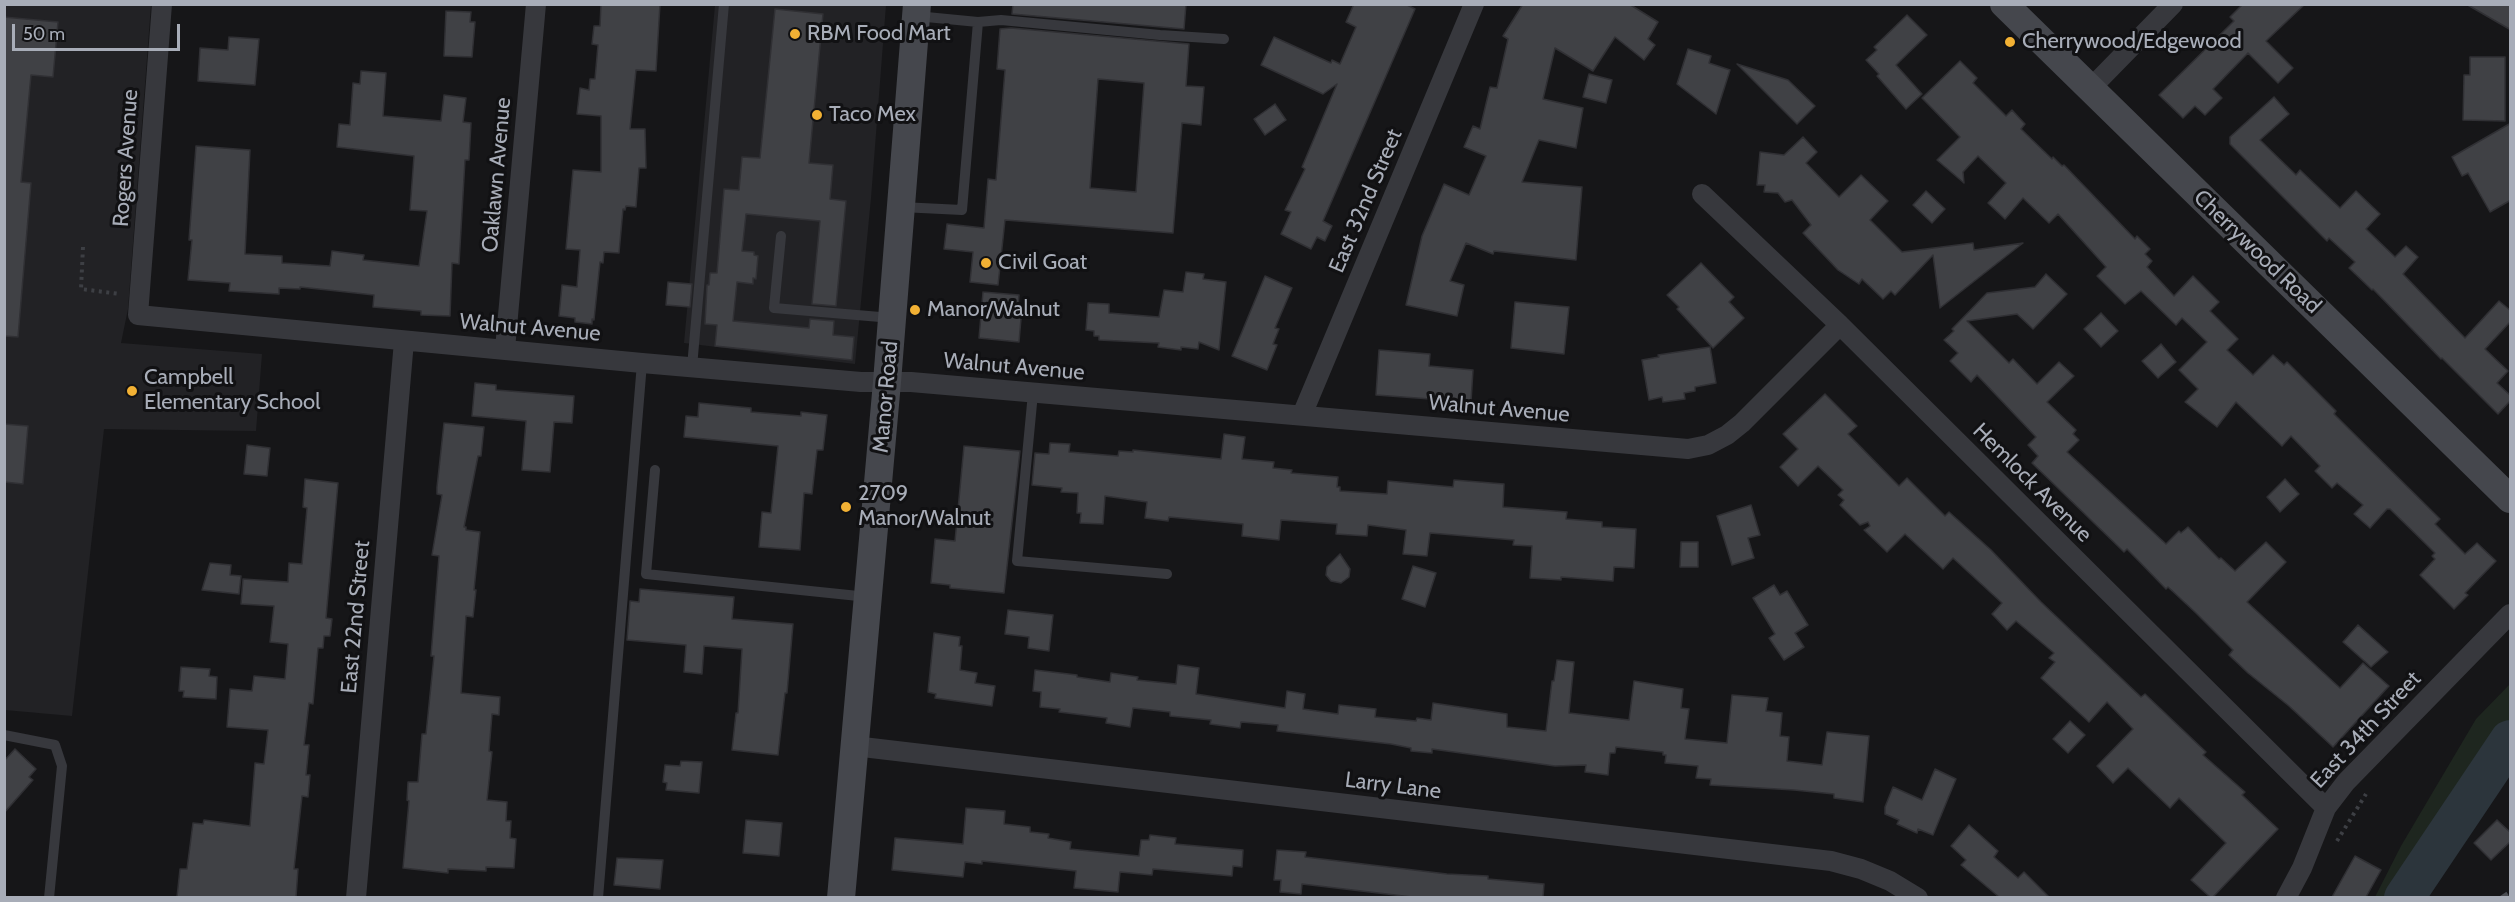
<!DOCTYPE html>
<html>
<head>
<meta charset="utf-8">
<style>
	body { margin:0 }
	#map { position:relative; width:2515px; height:902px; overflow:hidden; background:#161618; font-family:Cabin,sans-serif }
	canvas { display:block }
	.frame { position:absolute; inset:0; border:6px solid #a8adb8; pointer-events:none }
	.scale { position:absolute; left:12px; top:24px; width:168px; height:27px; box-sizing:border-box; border:3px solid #a8adb8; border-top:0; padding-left:8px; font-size:18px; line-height:21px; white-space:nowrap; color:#a8adb8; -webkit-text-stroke:4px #111113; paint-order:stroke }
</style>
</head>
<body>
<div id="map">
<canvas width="2515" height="902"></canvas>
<div class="frame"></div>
<div class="scale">50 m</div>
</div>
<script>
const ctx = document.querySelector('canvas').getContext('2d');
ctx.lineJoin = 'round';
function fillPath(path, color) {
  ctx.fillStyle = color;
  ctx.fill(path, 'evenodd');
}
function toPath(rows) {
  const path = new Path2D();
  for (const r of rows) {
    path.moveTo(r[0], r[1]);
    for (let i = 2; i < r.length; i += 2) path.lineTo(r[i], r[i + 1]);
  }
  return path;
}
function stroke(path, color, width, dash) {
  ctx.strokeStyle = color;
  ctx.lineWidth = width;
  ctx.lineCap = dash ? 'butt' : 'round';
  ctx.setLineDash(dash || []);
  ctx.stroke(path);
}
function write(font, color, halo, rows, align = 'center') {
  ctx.font = font + ' Cabin,sans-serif';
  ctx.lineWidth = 6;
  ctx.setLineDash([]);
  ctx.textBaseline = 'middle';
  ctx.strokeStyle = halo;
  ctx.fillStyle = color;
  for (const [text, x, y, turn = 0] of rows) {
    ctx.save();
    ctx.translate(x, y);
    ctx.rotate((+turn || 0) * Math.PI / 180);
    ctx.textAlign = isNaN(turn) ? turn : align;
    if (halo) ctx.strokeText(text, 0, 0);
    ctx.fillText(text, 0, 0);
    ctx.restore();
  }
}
const built = toPath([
	[4,5,151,5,128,309,121,343,262,354,256,431,104,429,72,716,5,710],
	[715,5,886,5,871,198,855,364,684,343]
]);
const green = toPath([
	[2510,684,2510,771,2431,887,2428,897,2375,897,2401,846,2476,719]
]);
const river = toPath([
	[2404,898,2510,740]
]);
const building = toPath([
	[601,4,660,4,656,71,636,70,630,129,645,129,646,168,639,168,636,207,626,206,625,210,623,209,619,253,604,252,603,263,600,262,594,320,592,319,592,324,575,322,575,318,559,316,562,285,577,287,580,250,566,249,573,170,601,172,601,116,577,114,580,88,589,90,590,79,595,79,598,45,592,44,594,26,600,26,601,4],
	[1013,4,1186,4,1184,29,1012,14,1013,4],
	[1354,4,1405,4,1415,9,1323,221,1332,226,1325,241,1317,237,1311,249,1281,234,1291,212,1285,210,1305,169,1302,167,1337,84,1323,94,1261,65,1274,37,1331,63,1332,60,1340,64,1356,27,1346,22,1354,4],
	[1523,4,1629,4,1658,22,1648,39,1655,45,1644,60,1615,37,1593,71,1555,48,1543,99,1583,108,1576,148,1539,140,1522,182,1582,187,1576,260,1494,251,1493,254,1466,243,1450,281,1464,285,1457,316,1406,305,1422,236,1444,184,1469,195,1486,156,1464,147,1473,126,1480,129,1490,87,1497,88,1508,39,1503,36,1523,4],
	[2243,4,2305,4,2266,41,2293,68,2278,83,2248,53,2213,89,2222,98,2205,115,2195,106,2183,118,2159,95,2234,21,2230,17,2243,4],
	[2466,4,2511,4,2511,30,2466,4],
	[775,9,823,14,809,163,833,165,830,199,846,201,836,306,812,304,820,221,746,214,742,251,754,252,754,255,758,256,756,279,753,278,753,284,737,282,733,321,809,328,810,319,834,321,833,335,854,337,852,360,715,346,717,325,705,324,707,285,709,285,710,273,717,273,724,189,739,190,742,157,760,158,775,9],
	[446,11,471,12,470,22,475,22,472,57,444,56,446,11],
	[1907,15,1927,35,1896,65,1922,94,1906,109,1877,76,1879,74,1866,60,1877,50,1874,47,1907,15],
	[4,17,58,22,53,77,31,75,21,182,31,183,18,337,4,336,4,17],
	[1011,28,1189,44,1186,86,1204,87,1201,125,1182,123,1173,233,1005,220,998,285,970,282,973,252,944,249,947,224,984,228,988,179,996,180,1005,70,997,69,1000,29,1011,28],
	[1098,79,1144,83,1136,192,1090,188,1098,79],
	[229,37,259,39,255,85,198,81,200,48,228,50,229,37],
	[1688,49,1711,56,1709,63,1730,70,1716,114,1677,84,1688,49],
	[2470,57,2505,57,2505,121,2463,120,2464,75,2470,75,2470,57],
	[1960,61,1977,78,1973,83,2006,116,2012,110,2025,124,2021,129,2052,159,2053,157,2062,166,2064,165,2135,239,2137,236,2150,249,2145,254,2152,261,2147,267,2174,296,2193,276,2219,302,2210,311,2238,339,2227,350,2253,375,2273,355,2284,365,2287,362,2336,411,2334,414,2440,519,2435,524,2465,554,2477,543,2496,561,2465,593,2468,595,2454,609,2420,575,2435,559,2432,556,2435,553,2390,509,2387,509,2370,528,2354,514,2363,505,2337,483,2332,488,2315,471,2320,466,2291,436,2282,446,2236,402,2217,427,2185,402,2198,389,2179,370,2207,342,2182,318,2176,325,2141,291,2125,304,2097,276,2106,267,2058,214,2049,223,2023,198,2005,219,1988,203,2006,183,1978,156,1963,172,1964,183,1937,160,1960,137,1922,98,1960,61],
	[1737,64,1788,80,1815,106,1797,124,1737,64],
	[361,71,386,73,383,116,441,121,444,95,466,98,463,122,471,123,469,160,465,160,459,264,452,263,450,316,421,315,421,311,373,307,374,295,300,287,300,289,279,288,279,294,229,291,230,283,188,280,192,240,189,240,196,146,250,150,245,254,282,256,282,263,330,266,332,251,364,255,363,260,419,266,427,211,410,210,414,156,337,147,339,124,350,125,353,83,360,84,361,71],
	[1589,74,1612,80,1606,103,1583,97,1589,74],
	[2274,97,2289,114,2260,140,2296,175,2300,170,2340,208,2356,191,2380,214,2366,229,2395,257,2406,246,2418,257,2403,274,2465,338,2499,301,2511,311,2511,321,2485,349,2508,371,2497,383,2511,396,2511,400,2498,414,2442,358,2441,359,2373,289,2372,290,2349,268,2355,262,2329,238,2327,241,2230,144,2230,137,2274,97],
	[1275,104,1286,120,1265,135,1254,119,1275,104],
	[2511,123,2511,200,2490,212,2468,173,2462,176,2452,157,2511,123],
	[1803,137,1817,152,1806,163,1839,197,1861,175,1888,201,1870,220,1902,252,1973,243,1974,250,2023,243,1940,308,1933,255,1895,295,1891,291,1883,299,1862,279,1859,284,1838,270,1803,233,1811,225,1792,200,1785,202,1778,193,1764,192,1765,185,1757,185,1760,152,1784,155,1803,137],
	[1926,191,1945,209,1932,223,1913,205,1926,191],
	[1701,263,1734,297,1729,302,1744,318,1713,348,1677,309,1679,307,1667,295,1701,263],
	[1186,272,1204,274,1203,279,1226,282,1219,350,1199,342,1198,349,1181,347,1181,350,1158,347,1159,343,1099,340,1099,336,1094,336,1094,331,1086,330,1088,303,1109,304,1109,313,1159,317,1164,290,1183,292,1186,272],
	[2046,274,2067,294,2033,329,2017,314,1967,321,2009,363,2013,359,2037,384,2059,362,2074,376,2047,402,2076,430,2073,434,2079,440,2067,452,2166,544,2179,531,2181,533,2188,527,2219,559,2221,558,2235,571,2266,542,2286,562,2247,602,2340,688,2363,663,2389,686,2333,747,2289,706,2248,673,2229,655,2233,650,2196,613,2168,587,2166,589,2127,549,2124,552,2032,463,2038,456,2028,445,2036,437,1977,375,1971,382,1950,361,1958,353,1944,340,1954,331,1952,329,1987,293,2035,287,2046,274],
	[1265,276,1292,288,1275,328,1279,329,1273,344,1277,345,1267,370,1232,356,1265,276],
	[668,282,692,284,690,307,666,305,668,282],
	[983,292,1019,295,1018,306,1022,307,1019,342,979,338,983,292],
	[1515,302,1569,307,1564,354,1511,348,1515,302],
	[2101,313,2118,331,2101,347,2084,329,2101,313],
	[2161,344,2176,362,2158,378,2142,361,2161,344],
	[1710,347,1716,383,1695,387,1695,391,1684,393,1685,399,1663,402,1662,397,1649,400,1642,360,1659,357,1658,355,1710,347],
	[1379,350,1430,354,1429,366,1473,370,1471,402,1376,395,1379,350],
	[475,383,496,385,496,390,574,396,572,423,554,422,550,472,522,470,526,421,472,416,475,383],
	[1825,394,1857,426,1848,434,1899,486,1907,478,1945,516,1949,512,1991,550,2041,602,2141,697,2145,694,2206,752,2203,755,2245,792,2242,795,2278,829,2213,897,2210,897,2191,880,2226,843,2179,798,2170,808,2128,768,2113,783,2097,766,2133,729,2107,702,2089,722,2041,678,2055,662,2049,658,2054,653,2016,621,2007,630,1992,614,2002,603,1953,558,1943,569,1905,534,1887,552,1864,530,1870,526,1868,522,1860,525,1840,505,1844,500,1838,495,1843,490,1818,466,1798,486,1780,467,1798,449,1783,434,1825,394],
	[699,403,751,408,751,412,801,416,801,412,827,415,823,450,817,450,812,494,804,493,800,550,759,547,762,512,771,513,778,446,684,437,686,416,698,417,699,403],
	[444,423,484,427,481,456,478,456,464,527,466,527,466,530,480,532,474,590,476,590,473,617,466,616,461,693,500,697,499,715,492,714,489,751,492,752,487,800,507,802,506,821,511,821,510,838,516,839,514,868,486,867,486,871,448,869,448,873,403,868,409,801,407,800,408,782,418,782,422,734,426,734,434,656,431,656,439,556,432,555,442,495,437,494,437,487,444,423],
	[4,424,28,426,23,484,4,482,4,424],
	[1224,434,1245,437,1242,459,1274,462,1273,468,1292,470,1291,473,1338,477,1337,487,1340,487,1340,491,1387,494,1388,481,1453,487,1454,480,1504,484,1503,507,1567,512,1566,519,1602,522,1602,527,1636,529,1634,568,1614,567,1613,581,1561,577,1561,580,1530,578,1532,546,1513,545,1514,540,1430,533,1427,556,1403,554,1406,530,1368,525,1367,536,1336,534,1337,524,1281,520,1279,540,1242,536,1243,524,1169,517,1168,521,1145,518,1147,502,1105,496,1103,524,1080,523,1081,513,1077,513,1078,493,1061,492,1062,488,1032,485,1035,453,1049,454,1050,443,1070,444,1069,452,1118,456,1119,451,1133,452,1133,450,1221,459,1224,434],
	[247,445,270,448,267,476,244,474,247,445],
	[964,446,1020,451,1004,593,950,588,950,585,931,583,935,539,955,541,964,446],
	[305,479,338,483,326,618,332,619,330,636,324,636,323,648,318,648,313,704,309,703,304,745,309,745,306,775,310,775,308,797,302,796,294,869,298,869,296,897,177,897,180,869,187,869,193,823,203,824,204,820,250,826,255,763,264,764,268,730,227,727,230,689,252,691,254,676,285,679,288,644,270,642,274,606,241,604,243,579,288,582,289,563,302,564,307,508,303,507,305,479],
	[2285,479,2299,494,2280,512,2267,497,2285,479],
	[1751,505,1760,535,1748,538,1754,558,1732,565,1717,516,1751,505],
	[1681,542,1698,542,1698,567,1680,567,1681,542],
	[1340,554,1350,569,1349,577,1341,583,1331,581,1326,575,1327,567,1340,554],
	[210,563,231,565,230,575,241,576,239,594,202,590,210,563],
	[1413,566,1436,573,1425,607,1402,599,1413,566],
	[1774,585,1780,595,1787,591,1808,625,1795,633,1804,647,1784,660,1769,638,1775,634,1753,598,1774,585],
	[640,589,734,597,732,619,793,624,787,693,785,693,778,755,732,750,736,713,738,713,742,649,704,646,702,674,684,672,686,645,627,640,630,601,639,602,640,589],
	[1008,610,1053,615,1049,651,1028,648,1029,637,1005,634,1008,610],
	[2358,625,2388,652,2371,667,2343,642,2358,625],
	[934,633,960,637,959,646,962,646,960,670,977,673,975,683,995,686,992,706,935,698,936,694,928,692,934,633],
	[1557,660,1574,662,1569,713,1629,720,1634,681,1683,689,1681,708,1689,709,1685,739,1727,743,1732,695,1768,698,1766,711,1782,713,1780,736,1789,737,1787,761,1822,765,1827,732,1869,736,1863,802,1834,798,1834,794,1794,790,1710,785,1711,779,1696,778,1698,766,1665,763,1666,755,1663,755,1663,752,1616,747,1615,753,1610,753,1608,775,1585,772,1586,765,1555,766,1432,749,1432,753,1411,751,1411,748,1391,744,1277,731,1278,725,1241,722,1240,728,1210,724,1211,720,1170,716,1170,712,1133,708,1130,727,1106,723,1107,718,1059,712,1060,709,1040,707,1041,692,1033,691,1035,670,1077,675,1077,677,1110,682,1111,673,1138,677,1137,680,1176,684,1178,665,1199,668,1196,694,1285,708,1287,691,1305,694,1303,709,1338,714,1339,705,1376,709,1375,717,1416,721,1417,718,1431,720,1433,703,1507,714,1507,727,1546,731,1552,681,1554,681,1557,660],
	[181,667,210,669,209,676,217,677,216,699,183,697,184,691,179,691,181,667],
	[2070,721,2085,735,2068,753,2053,739,2070,721],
	[15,749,36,769,29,777,33,780,4,813,4,761,15,749],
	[681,761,702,762,699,793,666,790,667,783,663,782,665,765,680,766,681,761],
	[1935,769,1956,779,1933,835,1918,829,1917,833,1897,824,1899,820,1885,814,1885,807,1893,787,1922,800,1935,769],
	[966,808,1005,811,1004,824,1030,827,1030,832,1049,834,1048,838,1071,842,1070,849,1139,856,1141,840,1149,840,1150,835,1176,838,1175,844,1243,850,1242,867,1233,866,1232,876,1153,869,1152,875,1120,872,1118,892,1074,888,1076,871,982,861,982,864,965,862,963,877,892,870,895,838,963,844,966,808],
	[746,820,782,823,779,856,743,853,746,820],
	[2497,820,2511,833,2511,841,2491,860,2474,843,2497,820],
	[1969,825,1998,851,1994,857,2018,878,2024,872,2049,897,1999,897,1961,865,1966,860,1951,846,1969,825],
	[1277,850,1306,852,1305,857,1447,874,1488,876,1488,879,1544,884,1543,897,1412,897,1302,884,1301,894,1280,892,1281,880,1274,880,1277,850],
	[2355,856,2381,870,2366,897,2332,897,2355,856],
	[617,858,663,860,660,889,614,885,617,858]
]);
const path = toPath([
	[83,247,81,289,120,294],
	[2337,841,2366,794]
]);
const lane = toPath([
	[916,16,978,22,1001,20,1160,35,1224,39],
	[901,207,962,210,978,22],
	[781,236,774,308,892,318],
	[692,367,724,4],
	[1033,393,1017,561,1167,574],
	[655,470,646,574,868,597],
	[4,735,55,745,62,766,49,898],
	[598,898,642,363]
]);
const street = toPath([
	[162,4,138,315,642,363,861,382,911,382,1688,449,1708,445,1727,435,1742,423,1840,325],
	[2090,89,2173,4],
	[1702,194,1840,325,2326,808],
	[505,349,536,4],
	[1302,415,1474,4],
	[854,746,1831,861,1861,869,1890,881,1918,898],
	[356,898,404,341],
	[2286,898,2302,868,2326,808,2346,782,2510,614]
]);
const secondary = toPath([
	[2004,4,2510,499],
	[841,898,887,382,917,4]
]);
const rail = toPath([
	[2501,898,2510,892]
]);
const markers = [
	[795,34,6,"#f2b134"],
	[2010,42,6,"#f2b134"],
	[817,115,6,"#f2b134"],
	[986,263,6,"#f2b134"],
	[915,310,6,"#f2b134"],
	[132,391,6,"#f2b134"],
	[846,507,6,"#f2b134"]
];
const poiNames = [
	["RBM Food Mart",807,34],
	["Cherrywood/Edgewood",2022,42],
	["Taco Mex",829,115],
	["Civil Goat",998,263],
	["Manor/Walnut",927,310],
	["Campbell",144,378],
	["Elementary School",144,403],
	["2709",858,494],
	["Manor/Walnut",858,519]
];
const streetNames = [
	["Rogers Avenue",126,158,-86],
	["Oaklawn Avenue",497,175,-85],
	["East 32nd Street",1366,201,-67],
	["Cherrywood Road",2257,252,44],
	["Walnut Avenue",530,328,5],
	["Walnut Avenue",1014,367,5],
	["Manor Road",886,397,-85],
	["Walnut Avenue",1499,409,5],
	["Hemlock Avenue",2032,483,45],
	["East 22nd Street",356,617,-85],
	["East 34th Street",2366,730,-47],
	["Larry Lane",1393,786,7]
];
fillPath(built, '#222225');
fillPath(green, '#1e261f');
stroke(river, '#2c353c', 40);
fillPath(building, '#404145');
stroke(building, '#303034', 1.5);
stroke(path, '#3d3f44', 4, [3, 4.5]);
stroke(lane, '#37383d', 10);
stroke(street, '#37383d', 20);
stroke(secondary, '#45474d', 28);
stroke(rail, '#4a4c52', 4.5, [8, 6]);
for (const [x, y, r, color] of markers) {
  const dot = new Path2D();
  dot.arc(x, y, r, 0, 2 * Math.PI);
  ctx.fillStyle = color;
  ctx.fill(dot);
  stroke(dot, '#111113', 2);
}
write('22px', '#a8adb8', '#111113', poiNames, 'left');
write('22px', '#a8adb8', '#111113', streetNames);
</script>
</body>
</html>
